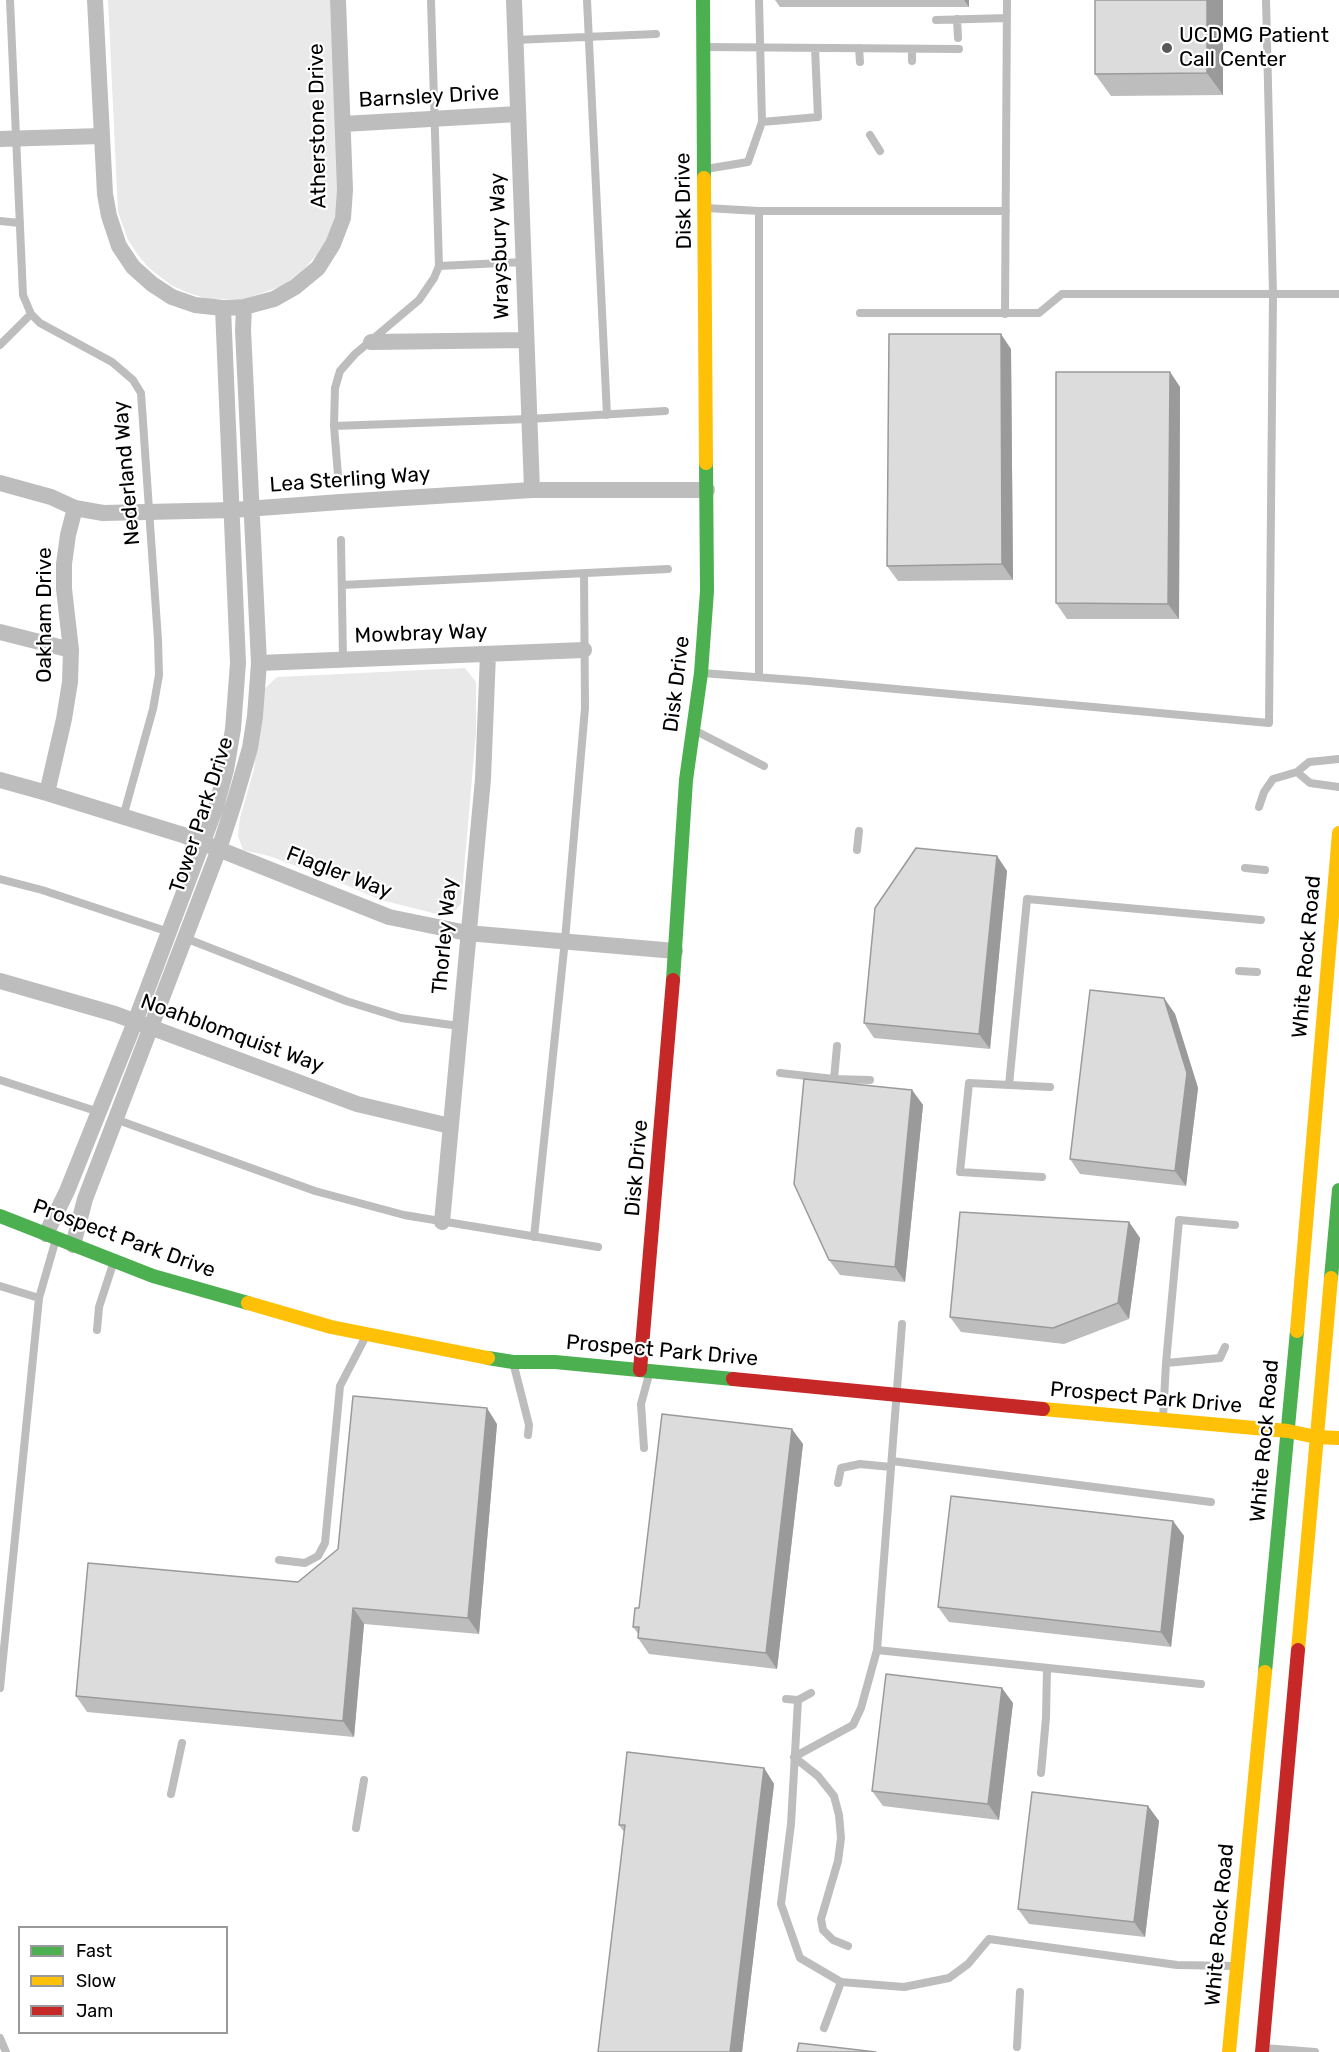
<!DOCTYPE html>
<html>
<head>
<meta charset="utf-8">
<style>
	body { margin:0 }
	#map { position:relative; width:1339px; height:2052px; overflow:hidden; background:#fff; font-family:Rubik,sans-serif }
	canvas { display:block }
	.legend { position:absolute; left:18px; top:1926px; width:210px; height:108px; box-sizing:border-box; background:#fff; border:2px solid #999; margin:0; padding:8px 10px; list-style:none; font-size:18px; color:#000 }
	.legend li { display:flex; align-items:center; gap:12px; height:30px }
	.legend b { width:30px; border:2px solid #999 }
</style>
</head>
<body>
<div id="map">
<canvas width="1339" height="2052"></canvas>
<ul class="legend">
<li><b style="height:8px;background:#4caf50"></b>Fast</li>
<li><b style="height:8px;background:#ffc107"></b>Slow</li>
<li><b style="height:8px;background:#c62828"></b>Jam</li>
</ul>
</div>
<script>
const ctx = document.querySelector('canvas').getContext('2d');
ctx.lineJoin = 'round';
function fillPath(path, color) {
  ctx.fillStyle = color;
  ctx.fill(path, 'evenodd');
}
function toPath(rows) {
  const path = new Path2D();
  for (const r of rows) {
    path.moveTo(r[0], r[1]);
    for (let i = 2; i < r.length; i += 2) path.lineTo(r[i], r[i + 1]);
  }
  return path;
}
function stroke(path, color, width, dash) {
  ctx.strokeStyle = color;
  ctx.lineWidth = width;
  ctx.lineCap = dash ? 'butt' : 'round';
  ctx.setLineDash(dash || []);
  ctx.stroke(path);
}
function write(font, color, halo, rows, align = 'center') {
  ctx.font = font + ' Rubik,sans-serif';
  ctx.lineWidth = 4.5;
  ctx.setLineDash([]);
  ctx.textBaseline = 'middle';
  ctx.strokeStyle = halo;
  ctx.fillStyle = color;
  for (const [text, x, y, turn = 0] of rows) {
    ctx.save();
    ctx.translate(x, y);
    ctx.rotate((+turn || 0) * Math.PI / 180);
    ctx.textAlign = isNaN(turn) ? turn : align;
    if (halo) ctx.strokeText(text, 0, 0);
    ctx.fillText(text, 0, 0);
    ctx.restore();
  }
}
const green = toPath([
	[108,0,330,0,339,194,337,210,326,241,318,253,306,267,284,285,246,299,208,299,186,292,171,285,149,268,138,255,128,240,118,212],
	[465,668,476,682,476,732,461,904,449,917,381,900,334,880,269,856,243,850,238,836,240,818,254,769,263,690,277,677]
]);
const lane = toPath([
	[10,0,23,295,31,314,40,323,112,362,133,380,141,393,158,640,159,675,153,709,123,817],
	[587,0,607,415],
	[957,19,958,38],
	[936,20,1007,18],
	[515,40,656,34],
	[704,47,959,49],
	[859,48,860,62],
	[912,49,912,61],
	[762,122,818,117,815,48],
	[870,135,880,151],
	[706,169,748,162,762,122,759,0],
	[706,208,759,211,1006,211],
	[759,211,759,676],
	[0,221,20,223],
	[439,266,523,262],
	[860,313,1039,313,1062,294,1339,294],
	[1005,314,1007,0],
	[0,345,31,314],
	[334,426,529,419,665,411],
	[338,475,334,426,335,388,340,371,355,354,419,300,434,278,439,266,431,0],
	[341,540,343,660],
	[342,585,668,569],
	[702,673,808,681,1269,723,1273,294,1266,0],
	[694,730,764,766],
	[1297,772,1310,783,1339,787],
	[1259,807,1264,792,1273,779,1297,772,1309,762,1339,759],
	[857,850,859,831],
	[1245,868,1265,870],
	[0,879,42,890,169,932],
	[185,938,346,1001,401,1018,459,1026],
	[1239,971,1257,972],
	[780,1073,834,1079,870,1080],
	[834,1079,837,1046],
	[0,1080,99,1112],
	[1009,1085,1027,899,1261,920],
	[115,1119,315,1191,404,1215,598,1247],
	[1042,1177,960,1172,969,1083,1050,1087],
	[534,1237,565,940,585,708,584,573],
	[0,1286,39,1298],
	[97,1330,99,1307,114,1261],
	[513,1362,529,1425,528,1435],
	[1166,1363,1220,1358,1225,1347],
	[1163,1418,1166,1363,1179,1220,1235,1225],
	[644,1448,641,1404,650,1371],
	[892,1461,1211,1502],
	[838,1483,841,1468,860,1464,891,1467],
	[279,1560,305,1563,318,1556,325,1543,340,1386,366,1336],
	[877,1650,1201,1684],
	[0,1688,39,1298,56,1239],
	[786,1699,798,1700,811,1693],
	[798,1700,791,1824,781,1904,800,1958,841,1982],
	[794,1757,853,1725,861,1708,877,1650,902,1324],
	[794,1757,818,1776,834,1796,839,1815,841,1838,838,1861,821,1919,823,1930,833,1940,848,1946],
	[1041,1773,1046,1718,1047,1668],
	[171,1794,182,1743],
	[356,1828,364,1780],
	[824,2028,841,1982,904,1987,949,1978,968,1964,989,1939,1177,1965,1236,1966],
	[0,2038,6,2052],
	[1017,2047,1020,1992],
	[1264,2048,1315,2052]
]);
const street = toPath([
	[95,0,105,194,109,216,119,246,133,267,152,284,172,297,195,305,223,308,244,307,274,299,295,287,318,268,333,244,343,218,345,190,338,0],
	[514,0,532,490],
	[343,124,518,114],
	[0,139,102,136],
	[371,342,526,340],
	[0,483,51,497,75,508,103,513,233,510,340,502,532,490,707,490],
	[0,632,71,650],
	[259,663,584,650],
	[0,780,47,793,183,835,389,917,467,933,675,951],
	[47,793,64,719,70,682,71,650,64,589,64,564,68,535,75,508],
	[0,981,115,1014,357,1104,450,1126],
	[442,1222,483,779,488,654],
	[46,1234,67,1191,135,1022,216,807,226,770,233,729,238,663,223,308],
	[73,1245,85,1199,219,849,234,803,250,748,255,716,259,663,243,330,244,307]
]);
const fast = toPath([
	[703,0,704,178],
	[673,980,686,780,701,673,707,591,706,463],
	[0,1216,153,1276,248,1303],
	[1331,1278,1339,1190],
	[488,1358,513,1362,555,1362,733,1379],
	[1265,1672,1297,1331]
]);
const slow = toPath([
	[704,178,706,463],
	[248,1303,331,1327,488,1358],
	[1297,1331,1339,833],
	[1043,1409,1288,1431,1316,1437,1339,1438],
	[1298,1650,1331,1278],
	[1229,2052,1265,1672]
]);
const jam = toPath([
	[640,1370,673,980],
	[733,1379,1043,1409],
	[1262,2052,1298,1650]
]);
const wall = toPath([
	[775,0,969,0,969,7,780,7],
	[1095,0,1223,0,1223,95,1111,96,1095,74],
	[1011,349,1013,580,898,581,887,566],
	[1170,372,1180,387,1179,619,1067,619,1056,603],
	[997,856,1007,871,990,1049,874,1038,864,1023],
	[1164,998,1175,1014,1198,1088,1186,1186,1080,1174,1070,1159],
	[912,1090,923,1105,905,1282,840,1275,829,1260],
	[1129,1222,1140,1238,1129,1319,1064,1344,961,1332,950,1317],
	[497,1424,479,1634,364,1624,354,1737,87,1712,76,1696,298,1582],
	[803,1444,777,1669,649,1654,638,1638,639,1635,633,1627,639,1608],
	[1173,1521,1184,1536,1171,1647,949,1622,938,1607],
	[1013,1703,999,1820,883,1806,872,1791],
	[764,1768,774,1784,742,2052,598,2052,624,1832,619,1825],
	[1148,1806,1159,1821,1145,1937,1029,1924,1018,1909]
]);
const shadedWall = toPath([
	[964,0,969,0,969,7],
	[1207,0,1223,0,1223,95,1207,73],
	[1001,334,1011,349,1013,580,1002,564],
	[1170,372,1180,387,1179,619,1168,604],
	[997,856,1007,871,990,1049,979,1034],
	[1164,998,1175,1014,1198,1088,1186,1186,1175,1171],
	[912,1090,923,1105,905,1282,895,1267],
	[1129,1222,1140,1238,1129,1319,1118,1303],
	[487,1408,497,1424,479,1634,468,1618],
	[792,1429,803,1444,777,1669,766,1653],
	[1173,1521,1184,1536,1171,1647,1161,1632],
	[353,1608,364,1624,354,1737,343,1721],
	[1002,1688,1013,1703,999,1820,988,1804],
	[764,1768,774,1784,742,2052,730,2052],
	[1148,1806,1159,1821,1145,1937,1134,1922]
]);
const building = toPath([
	[1095,0,1207,0,1207,73,1095,74,1095,0],
	[889,334,1001,334,1002,564,887,566,889,334],
	[1056,372,1170,372,1168,604,1056,603,1056,372],
	[916,848,997,856,979,1034,864,1023,875,908,916,848],
	[1090,990,1164,998,1187,1073,1175,1171,1070,1159,1090,990],
	[804,1079,912,1090,895,1267,829,1260,794,1184,804,1079],
	[960,1212,1129,1222,1118,1303,1053,1328,950,1317,960,1212],
	[353,1396,487,1408,468,1618,353,1608,343,1721,76,1696,88,1563,298,1582,338,1549,353,1396],
	[662,1414,792,1429,766,1653,638,1638,639,1627,633,1627,635,1608,639,1608,662,1414],
	[951,1496,1173,1521,1161,1632,938,1607,951,1496],
	[886,1674,1002,1688,988,1804,872,1791,886,1674],
	[627,1752,764,1768,730,2052,598,2052,625,1825,619,1825,627,1752],
	[1032,1792,1148,1806,1134,1922,1018,1909,1032,1792],
	[799,2043,876,2052,797,2052,799,2043]
]);
const markers = [
	[1167,48,6,"#595959"]
];
const poiNames = [
	["UCDMG Patient",1179,36],
	["Call Center",1179,60]
];
const streetNames = [
	["Barnsley Drive",429,97,-3],
	["Atherstone Drive",318,126,-91],
	["Disk Drive",684,201,-91],
	["Wraysbury Way",500,246,-92],
	["Nederland Way",127,473,-95],
	["Lea Sterling Way",350,480,-4],
	["Oakham Drive",45,615,-90],
	["Mowbray Way",421,634,-2],
	["Disk Drive",677,684,-83],
	["Tower Park Drive",202,815,-72],
	["Flagler Way",339,873,21],
	["Thorley Way",445,936,-85],
	["White Rock Road",1307,957,-85],
	["Noahblomquist Way",232,1034,20],
	["Disk Drive",637,1168,-85],
	["Prospect Park Drive",124,1239,20],
	["Prospect Park Drive",662,1351,5],
	["Prospect Park Drive",1146,1398,5],
	["White Rock Road",1265,1441,-85],
	["White Rock Road",1220,1925,-85]
];
fillPath(green, '#e9e9e9');
stroke(lane, '#bdbdbd', 8);
stroke(street, '#bdbdbd', 16);
stroke(fast, '#4caf50', 14);
stroke(slow, '#ffc107', 14);
stroke(jam, '#c62828', 14);
fillPath(wall, '#bdbdbd');
fillPath(shadedWall, '#9a9a9a');
fillPath(building, '#dcdcdc');
stroke(building, '#9a9a9a', 1.5);
for (const [x, y, r, color] of markers) {
  const dot = new Path2D();
  dot.arc(x, y, r, 0, 2 * Math.PI);
  ctx.fillStyle = color;
  ctx.fill(dot);
  stroke(dot, '#fff', 2);
}
write('21px', '#000', '#fff', poiNames, 'left');
write('21px', '#000', '#fff', streetNames);
</script>
</body>
</html>
